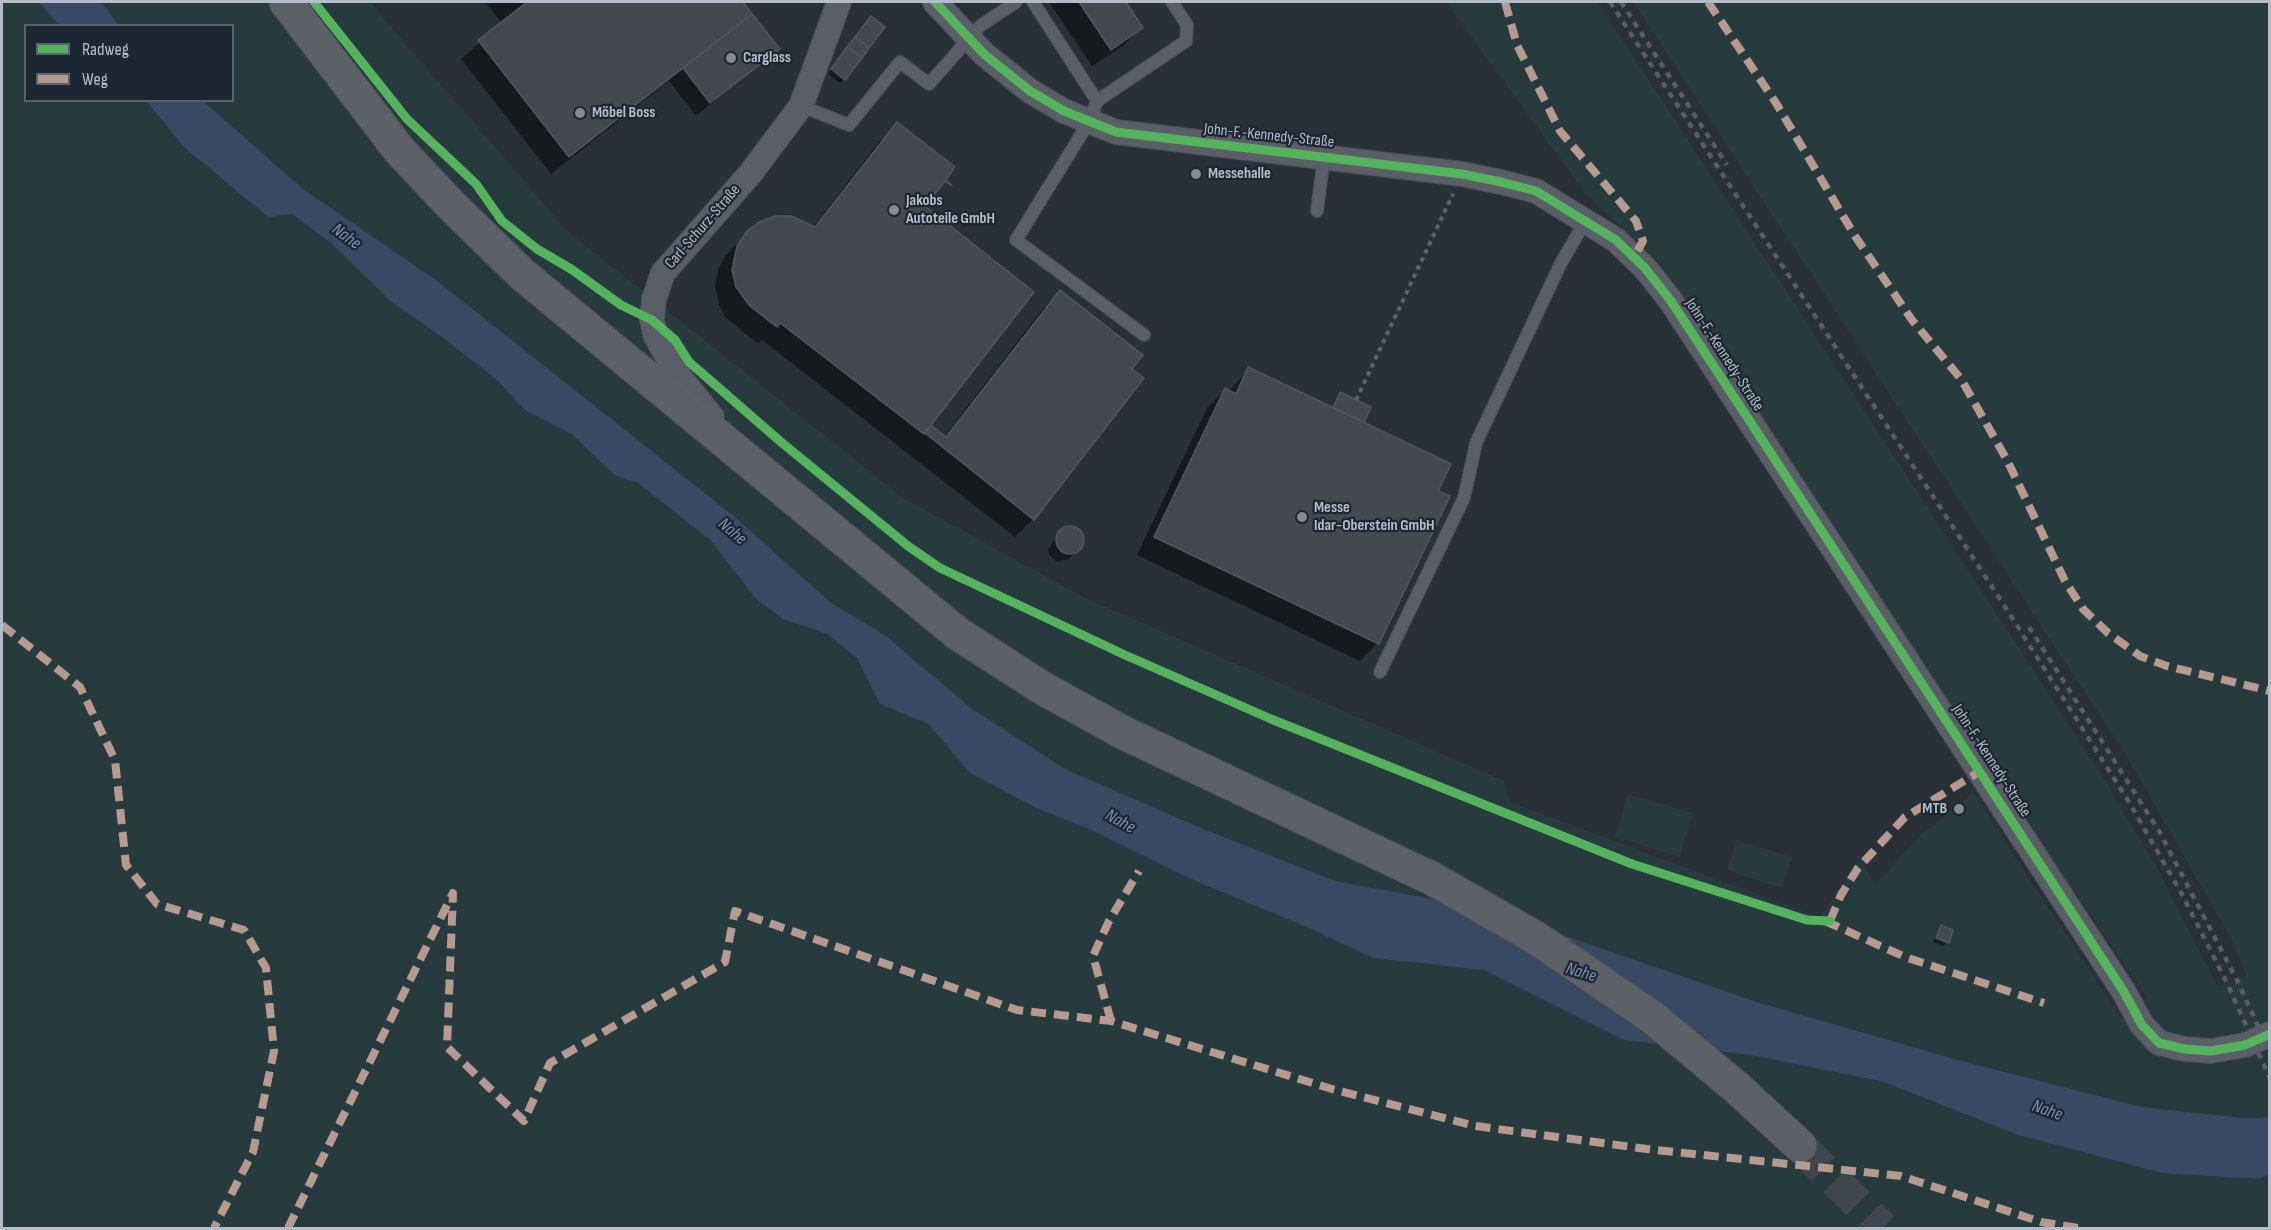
<!DOCTYPE html>
<html>
<head>
<meta charset="utf-8">
<style>
	body { margin:0 }
	#map { position:relative; width:2271px; height:1230px; overflow:hidden; background:#2a3038; font-family:"Sofia Sans Condensed",sans-serif }
	canvas { display:block }
	.frame { position:absolute; inset:0; border:3px solid #b4bcc9; pointer-events:none }
	.legend { position:absolute; left:24px; top:24px; width:210px; height:78px; box-sizing:border-box; background:#1d2633; border:2px solid #59626f; margin:0; padding:8px 10px; list-style:none; font-size:18px; color:#b4bcc9 }
	.legend li { display:flex; align-items:center; gap:12px; height:30px }
	.legend b { width:30px; border:2px solid #59626f }
</style>
</head>
<body>
<div id="map">
<canvas width="2271" height="1230"></canvas>
<div class="frame"></div>
<ul class="legend">
<li><b style="height:8px;background:#56b35d"></b>Radweg</li>
<li><b style="height:8px;background:#b69a8f"></b>Weg</li>
</ul>
</div>
<script>
const ctx = document.querySelector('canvas').getContext('2d');
ctx.lineJoin = 'round';
function fillPath(path, color) {
  ctx.fillStyle = color;
  ctx.fill(path, 'evenodd');
}
function toPath(rows) {
  const path = new Path2D();
  for (const r of rows) {
    if (r.length === 3) {
      path.moveTo(r[0] + r[2], r[1]);
      path.arc(r[0], r[1], r[2], 0, 2 * Math.PI);
      continue;
    }
    path.moveTo(r[0], r[1]);
    for (let i = 2; i < r.length; i += 2) path.lineTo(r[i], r[i + 1]);
  }
  return path;
}
function stroke(path, color, width, dash) {
  ctx.strokeStyle = color;
  ctx.lineWidth = width;
  ctx.lineCap = dash ? 'butt' : 'round';
  ctx.setLineDash(dash || []);
  ctx.stroke(path);
}
function write(font, color, halo, rows, align = 'center') {
  ctx.font = font + ' "Sofia Sans Condensed",sans-serif';
  ctx.lineWidth = 4.5;
  ctx.setLineDash([]);
  ctx.textBaseline = 'middle';
  ctx.strokeStyle = halo;
  ctx.fillStyle = color;
  for (const [text, x, y, turn = 0] of rows) {
    ctx.save();
    ctx.translate(x, y);
    ctx.rotate((+turn || 0) * Math.PI / 180);
    ctx.textAlign = isNaN(turn) ? turn : align;
    if (halo) ctx.strokeText(text, 0, 0);
    ctx.fillText(text, 0, 0);
    ctx.restore();
  }
}
const green = toPath([
	[2,2,39,2,59,25,26,26,26,100,146,101,184,147,292,214,331,243,390,301,435,332,496,379,525,410,571,434,616,476,638,483,710,540,758,600,783,619,827,634,857,658,880,704,928,724,970,773,1036,808,1089,829,1191,879,1310,928,1373,958,1484,970,1624,1040,1751,1055,1884,1082,2019,1135,2162,1173,2258,1179,2270,1175,2269,1228,2,1228],
	[101,2,370,2,566,230,902,497,1083,597,1504,781,1510,802,1820,918,1859,859,1875,884,1921,835,1973,792,2121,1019,2148,999,1989,768,1658,261,1586,194,1446,2,1598,2,2103,777,2157,868,2218,987,2246,975,2231,939,2129,760,1633,2,2269,2,2269,1117,2244,1118,2142,1107,1958,1060,1757,1002,1487,909,1335,881,1206,830,1065,769,971,708,886,636,830,602,735,517,436,280,303,189,203,101,232,100,232,26,119,25],
	[1628,794,1693,813,1680,857,1615,837],
	[1736,840,1792,857,1782,888,1727,870]
]);
const water = toPath([
	[39,2,101,2,119,25,59,25],
	[146,101,203,101,303,189,436,280,735,517,830,602,886,636,971,708,1065,769,1206,830,1335,881,1487,909,1757,1002,1958,1060,2142,1107,2244,1118,2269,1117,2269,1175,2258,1179,2162,1173,2018,1135,1884,1082,1751,1055,1624,1040,1484,970,1373,958,1309,928,1191,879,1089,829,1036,808,970,773,928,724,880,704,857,658,827,634,783,619,757,600,710,540,638,483,616,476,571,434,525,410,496,379,435,332,390,301,331,243,292,214,268,217,184,147]
]);
const shadow = toPath([
	[485,2,741,2,778,49,696,116,669,81,551,174,461,59,502,23],
	[1049,2,1124,2,1141,28,1123,46,1092,66],
	[867,22,844,79,840,83,828,74],
	[897,124,923,207,929,425,944,437,1042,310,1060,292,1130,369,1033,519,1015,537,762,340,758,344,725,317,719,305,715,285,719,267,727,254,745,235,813,227,879,142],
	[1249,369,1332,409,1341,394,1369,407,1362,423,1436,491,1378,643,1360,661,1137,555,1207,408,1225,390,1228,392],
	[1073,528,1081,533,1083,539,1078,550,1069,559,1057,562,1049,554,1048,549,1063,529],
	[1941,927,1947,942,1943,946,1933,942]
]);
const building = toPath([
	[527,2,743,2,752,14,569,157,478,40,527,2],
	[1079,2,1126,2,1143,28,1111,50,1079,2],
	[752,14,780,49,710,103,683,68,752,14],
	[871,16,885,27,869,48,855,37,871,16],
	[855,37,869,48,862,58,847,47,855,37],
	[847,47,862,58,845,80,831,69,847,47],
	[897,122,955,167,946,180,952,186,945,181,925,206,1034,292,924,434,780,323,777,327,750,306,736,287,732,270,737,246,747,231,759,222,775,216,791,216,815,227,897,122],
	[1060,290,1143,355,1132,369,1144,378,1034,520,925,433,931,425,946,437,1060,290],
	[1248,367,1451,464,1438,491,1450,496,1379,644,1154,537,1225,388,1236,394,1248,367],
	[1340,392,1371,407,1364,422,1333,408,1340,392],
	[1070,540,14],
	[1941,925,1953,930,1949,943,1936,938,1941,925]
]);
const primaryTunnel = toPath([
	[1800,1146,1883,1228]
]);
const path = toPath([
	[1356,400,1453,194]
]);
const lane = toPath([
	[1033,2,1097,101,1089,122,1016,240,1144,335],
	[1097,101,1186,41,1187,25,1172,2],
	[801,106,849,125,900,62,929,84,980,26,1016,2],
	[1317,211,1324,157],
	[1380,672,1464,498,1476,443,1561,263,1586,220]
]);
const street = toPath([
	[935,2,984,54,1030,91,1064,111,1116,132,1462,174,1501,182,1536,191,1616,240,1645,268,1671,301,2124,992,2142,1025,2159,1043,2185,1049,2211,1051,2245,1045,2270,1034],
	[712,417,675,371,655,335,652,320,654,299,663,273,750,174,801,106,839,2]
]);
const primary = toPath([
	[286,2,400,151,453,207,523,275,957,633,1039,686,1122,732,1433,879,1536,938,1652,1017,1736,1087,1800,1146]
]);
const rail = toPath([
	[1610,2,2002,602,2129,802,2183,896,2227,983,2270,1079],
	[1621,2,1727,165],
	[2029,627,2159,831,2237,980,2270,1052]
]);
const quiet = toPath([
	[1505,2,1517,45,1560,131,1636,221,1643,241,1634,257],
	[1708,2,1776,103,1855,236,1912,320,1961,379,2007,460,2065,581,2083,609,2108,633,2140,656,2167,666,2270,691],
	[2,625,80,687,115,760,126,865,157,904,244,930,266,968,274,1051,253,1152,214,1228],
	[1825,921,1905,957,2044,1003],
	[1830,921,1841,895,1858,868,1905,817,1979,772],
	[1111,1021,1093,956,1109,921,1139,871],
	[288,1228,453,893,447,1047,524,1121,550,1063,725,962,735,911,1017,1010,1111,1021,1332,1089,1475,1126,1647,1149,1901,1176,2041,1222,2078,1228]
]);
const cycleway = toPath([
	[314,2,407,119,476,184,502,221,537,249,571,269,621,305,652,320,675,340,689,362,781,442,908,546,940,568,1125,655,1271,719,1632,864,1807,920,1830,921],
	[935,2,984,54,1030,91,1064,111,1116,132,1462,174,1501,182,1536,191,1616,240,1645,268,1671,301,2124,992,2142,1025,2159,1043,2185,1049,2211,1051,2245,1045,2270,1034]
]);
const markers = [
	[731,58,6,"#848b96"],
	[580,113,6,"#848b96"],
	[1196,174,6,"#848b96"],
	[894,210,6,"#848b96"],
	[1302,517,6,"#848b96"],
	[1959,809,6,"#848b96"]
];
const poiNames = [
	["Carglass",743,58],
	["Möbel Boss",592,113],
	["Messehalle",1208,174],
	["Jakobs",906,201],
	["Autoteile GmbH",906,219],
	["Messe",1314,508],
	["Idar-Oberstein GmbH",1314,526],
	["MTB",1947,809,"right"]
];
const streetNames = [
	["John-F.-Kennedy-Straße",1269,136,6],
	["Carl-Schurz-Straße",703,227,-49],
	["John-F.-Kennedy-Straße",1724,355,57],
	["John-F.-Kennedy-Straße",1991,761,57]
];
const waterNames = [
	["Nahe",346,237,36],
	["Nahe",732,532,40],
	["Nahe",1120,822,29],
	["Nahe",1581,973,16],
	["Nahe",2047,1111,19]
];
fillPath(green, '#273a3e');
fillPath(water, '#384963');
fillPath(shadow, '#0007');
fillPath(building, '#444950');
stroke(building, '#52575f', 1.5);
stroke(primaryTunnel, '#3f454e', 33, [33, 16]);
stroke(lane, '#484c53', 14);
stroke(street, '#484c53', 26);
stroke(primary, '#484c55', 35);
stroke(path, '#5d636a', 4, [4.5, 4.5]);
stroke(lane, '#5a5e66', 12);
stroke(street, '#5a5e66', 24);
stroke(primary, '#5c6168', 33);
stroke(rail, '#595d64', 4.5, [6, 6]);
stroke(quiet, '#b69a8f', 8, [15, 8]);
stroke(cycleway, '#56b35d', 9);
for (const [x, y, r, color] of markers) {
  const dot = new Path2D();
  dot.arc(x, y, r, 0, 2 * Math.PI);
  ctx.fillStyle = color;
  ctx.fill(dot);
  stroke(dot, '#1d2633', 2);
}
write('bold 16px', '#b4bcc9', '#1d2633', poiNames, 'left');
write('16px', '#b4bcc9', '#1d2633', streetNames);
write('italic 18px', '#7c92b1', '#1d2633', waterNames);
</script>
</body>
</html>
